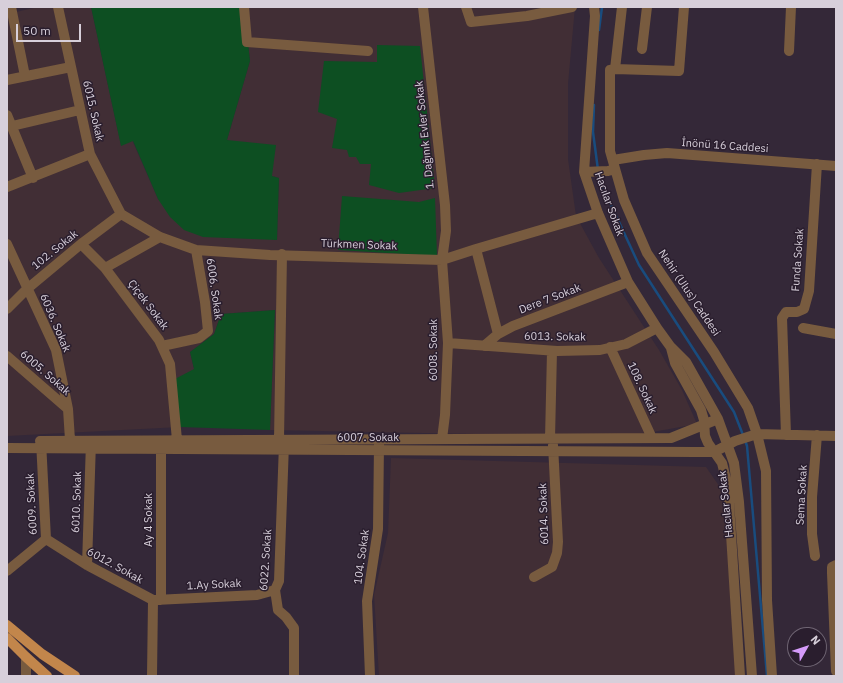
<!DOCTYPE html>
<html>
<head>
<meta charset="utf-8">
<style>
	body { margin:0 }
	#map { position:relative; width:843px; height:683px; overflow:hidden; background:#342838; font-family:"IBM Plex Sans",sans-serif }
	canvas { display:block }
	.frame { position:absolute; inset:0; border:8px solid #d7cfda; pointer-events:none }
	.north { position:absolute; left:787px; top:627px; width:40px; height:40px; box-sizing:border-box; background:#2a1e2e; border:1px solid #6f6573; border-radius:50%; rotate:51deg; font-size:11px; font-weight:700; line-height:16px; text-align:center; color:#d7cfda }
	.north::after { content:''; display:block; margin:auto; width:14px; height:18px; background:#d59bfa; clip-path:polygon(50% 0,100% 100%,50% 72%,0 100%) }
	.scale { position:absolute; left:16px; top:24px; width:65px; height:18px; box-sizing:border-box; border:2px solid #d7cfda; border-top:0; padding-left:5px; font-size:12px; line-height:14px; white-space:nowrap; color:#d7cfda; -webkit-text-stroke:3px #2a1e2e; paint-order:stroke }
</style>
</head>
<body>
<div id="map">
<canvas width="843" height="683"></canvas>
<div class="frame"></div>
<div class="north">N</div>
<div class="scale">50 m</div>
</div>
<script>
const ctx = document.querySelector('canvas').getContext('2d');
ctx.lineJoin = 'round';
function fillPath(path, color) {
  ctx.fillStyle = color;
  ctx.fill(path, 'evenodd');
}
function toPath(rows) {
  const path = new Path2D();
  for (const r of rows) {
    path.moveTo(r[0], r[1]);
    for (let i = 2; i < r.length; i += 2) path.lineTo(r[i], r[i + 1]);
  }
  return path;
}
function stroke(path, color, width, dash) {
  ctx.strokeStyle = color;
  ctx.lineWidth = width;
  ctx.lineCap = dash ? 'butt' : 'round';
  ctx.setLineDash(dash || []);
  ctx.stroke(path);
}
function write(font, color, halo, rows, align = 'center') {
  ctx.font = font + ' "IBM Plex Sans",sans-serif';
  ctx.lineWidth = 3;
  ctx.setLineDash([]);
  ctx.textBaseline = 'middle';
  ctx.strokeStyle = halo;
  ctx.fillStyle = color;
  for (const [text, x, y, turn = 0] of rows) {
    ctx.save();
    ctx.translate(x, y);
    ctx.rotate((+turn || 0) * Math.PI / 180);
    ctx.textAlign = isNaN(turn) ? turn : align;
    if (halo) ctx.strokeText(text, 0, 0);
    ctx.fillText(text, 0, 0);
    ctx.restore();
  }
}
const commercial = toPath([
	[38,7,91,7,121,145,132,140,158,199,277,240,279,178,272,176,227,140,250,61,244,7,575,7,568,84,568,159,576,216,599,258,659,350,682,390,697,424,625,437,270,430,275,310,221,314,214,334,190,352,194,369,180,427,7,436,7,14],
	[391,458,706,467,733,506,739,676,379,676,374,595,388,533]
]);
const green = toPath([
	[91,7,244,7,250,61,227,140,276,145,272,176,279,178,277,240,203,237,184,230,170,217,158,199,133,141,121,146],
	[377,45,420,46,435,188,399,193,369,185,371,164,360,164,356,157,349,157,347,150,332,148,337,119,318,112,324,61,377,62],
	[342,196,419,202,435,198,437,256,338,250],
	[275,310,270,430,180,427,175,379,194,369,190,352,214,334,221,314]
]);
const stream = toPath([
	[599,30,602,7],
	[594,105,593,132,598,170],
	[598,175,599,179,639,265,734,412,743,435],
	[745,440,747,446,767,676]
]);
const minor = toPath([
	[11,7,25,76],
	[58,7,90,154,121,214,160,237,196,250,270,255,442,260,476,249,598,213],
	[244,7,247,42,368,51],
	[423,7,445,205,446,231,442,260,448,343,445,415,442,439],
	[466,7,471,22,527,16,572,7],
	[594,7,595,16,584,172,598,213,628,282,657,328,670,346,686,362,718,419,734,463,739,502,752,676],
	[622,7,615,69,610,70,610,151,624,200,647,253,714,352,748,408,757,434,766,471,767,600,772,676],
	[642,49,647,7],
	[789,51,791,7],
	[615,69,679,71,684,7],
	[7,80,71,67],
	[7,115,33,178],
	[12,126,80,110],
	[613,160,644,155,667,153,836,166],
	[584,172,608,171,615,169],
	[7,187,90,154],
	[7,244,56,350,68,409,70,440],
	[81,244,105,268,159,340,170,364,177,440],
	[476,249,498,334],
	[105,268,160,237],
	[7,309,27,289,81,244,121,214],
	[803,328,836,334],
	[448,343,557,351,600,350,626,344,657,328],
	[162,346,199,338,208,331,205,302,196,250],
	[484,346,498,334,513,326,628,282],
	[610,347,652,438],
	[671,348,675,363,701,410,704,420,705,436,708,443,722,463,728,487,740,676],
	[7,356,68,409],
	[786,435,782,318,786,312,797,312,804,309,809,291,817,164],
	[550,439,552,351],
	[279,440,282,254],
	[40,441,671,438,718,419],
	[284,444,279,581,275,590,278,610,286,617,294,628,294,676],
	[7,448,695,452,714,452,735,441,757,434,836,436],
	[46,539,87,565,153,600],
	[815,556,812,534,812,497,817,435],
	[87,565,91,442],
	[836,565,832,567,832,573,836,671],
	[7,571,46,539,41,441],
	[534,577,552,567,557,553,558,542,553,445],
	[155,600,257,595,275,590],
	[161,600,161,442],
	[26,657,26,676],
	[152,676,153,600],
	[370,676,367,601,378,529,379,444]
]);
const major = toPath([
	[7,625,42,654,75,676],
	[7,638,26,657,47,676]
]);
const streetNames = [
	["6015. Sokak",93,111,77],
	["1. Dağınık Evler Sokak",425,135,-96],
	["İnönü 16 Caddesi",725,146,4],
	["Hacılar Sokak",609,204,70],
	["Türkmen Sokak",359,245,2],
	["102. Sokak",55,250,-39],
	["Funda Sokak",798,260,-86],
	["6006. Sokak",214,289,82],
	["Nehir (Ulus) Caddesi",689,293,56],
	["Dere 7 Sokak",550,299,-21],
	["Çiçek Sokak",148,305,53],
	["6036. Sokak",55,323,67],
	["6013. Sokak",555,337,1],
	["6008. Sokak",434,350,-90],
	["6005. Sokak",45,373,41],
	["108. Sokak",642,388,65],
	["6007. Sokak",368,438],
	["Sema Sokak",802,495,-87],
	["6010. Sokak",77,502,-88],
	["6009. Sokak",32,504,-93],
	["Hacılar Sokak",726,504,-96],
	["6014. Sokak",544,514,-92],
	["Ay 4 Sokak",149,520,-90],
	["104. Sokak",362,557,-82],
	["6022. Sokak",266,560,-86],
	["6012. Sokak",115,566,29],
	["1.Ay Sokak",214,585,-3]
];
fillPath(commercial, '#412e35');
fillPath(green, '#0d4f22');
stroke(stream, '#194c7e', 2.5);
stroke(minor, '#785b3f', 10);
stroke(major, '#c2864b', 10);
write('11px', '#d7cfda', '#2a1e2e', streetNames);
</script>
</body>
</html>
